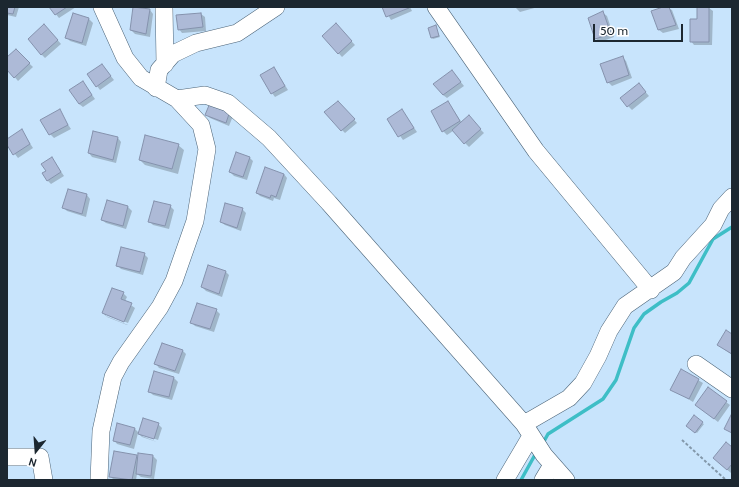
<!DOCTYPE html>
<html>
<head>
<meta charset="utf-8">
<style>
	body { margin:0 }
	#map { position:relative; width:739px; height:487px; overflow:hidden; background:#c8e4fc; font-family:Cabin,sans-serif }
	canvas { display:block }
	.frame { position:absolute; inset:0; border:8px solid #1c2730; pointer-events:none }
	.north { position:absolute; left:16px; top:431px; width:40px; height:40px; -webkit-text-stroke:3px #fff; paint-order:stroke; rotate:197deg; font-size:11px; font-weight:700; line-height:16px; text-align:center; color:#1c2730 }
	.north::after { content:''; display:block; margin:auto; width:14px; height:18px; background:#1c2730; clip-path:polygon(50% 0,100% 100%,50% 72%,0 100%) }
	.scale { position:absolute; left:593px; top:24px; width:90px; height:18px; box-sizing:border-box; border:2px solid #1c2730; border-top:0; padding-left:5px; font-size:12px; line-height:14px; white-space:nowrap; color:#1c2730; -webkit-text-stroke:3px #fff; paint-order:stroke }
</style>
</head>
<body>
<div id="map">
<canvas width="739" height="487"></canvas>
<div class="frame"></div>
<div class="north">N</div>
<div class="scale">50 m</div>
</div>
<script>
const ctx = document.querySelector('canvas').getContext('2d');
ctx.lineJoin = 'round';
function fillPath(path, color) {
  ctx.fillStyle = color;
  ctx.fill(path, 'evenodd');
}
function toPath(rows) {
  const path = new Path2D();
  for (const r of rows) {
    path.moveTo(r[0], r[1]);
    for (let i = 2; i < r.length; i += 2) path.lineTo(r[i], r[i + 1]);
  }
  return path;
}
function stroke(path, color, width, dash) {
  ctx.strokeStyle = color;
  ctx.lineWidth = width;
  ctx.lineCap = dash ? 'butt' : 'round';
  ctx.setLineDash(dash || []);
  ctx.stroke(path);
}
const shadow = toPath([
	[7,7,19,7,16,17,7,15],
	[50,7,76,7,59,18],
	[383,7,410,7,412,11,391,20],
	[515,7,538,7,520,12],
	[666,7,672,10,679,29,663,33,659,30,652,12],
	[709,8,713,11,712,45,694,45,691,41,698,20],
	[150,10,153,14,150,37,135,34,131,30],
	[603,13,607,16,614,37,600,42,596,39,589,18],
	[73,14,89,19,93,23,86,46,70,41,66,37],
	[201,14,205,17,206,31,182,33,179,29],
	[336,25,355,45,342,57,324,37],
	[435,26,440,37,433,39,431,37],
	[48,29,61,44,45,58,41,54],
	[16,51,33,67,18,81,7,68,7,59],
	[622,57,626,61,632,78,612,86,608,82],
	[102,65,114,80,100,90,88,74],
	[274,68,288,90,275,97,272,93],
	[452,71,464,86,447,98,443,95],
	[83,82,95,99,83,107,79,104],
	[642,88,649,96,632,110,628,106],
	[448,102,462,123,468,117,484,133,469,147,453,131,447,135,443,131],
	[342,106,357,123,345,133,325,113],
	[402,110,417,132,403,140,388,119],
	[59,111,71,129,54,138,50,134],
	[230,112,233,116,229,126,210,118,206,114],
	[22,131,33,148,18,158,7,144,7,140],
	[94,133,118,138,121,142,116,163,92,157,89,153],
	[178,145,184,150,178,174,145,165,140,160],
	[52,158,64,176,51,184,47,180,47,172],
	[250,158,253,161,247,180,234,176,230,172],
	[284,174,287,178,280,200,274,198,273,201,260,196,257,193],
	[87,195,90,199,86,217,67,211,64,208],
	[107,202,128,207,132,211,126,229,106,223,102,220],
	[170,206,174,210,169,229,153,225,149,221],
	[242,209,246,213,241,231,225,225,221,222],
	[144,254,148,258,143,275,121,269,117,265],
	[226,272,229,275,222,297,206,291,202,287],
	[123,293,127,297,125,301,135,308,128,323,106,314,106,316,103,313],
	[216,310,220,314,214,332,195,326,191,322],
	[106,316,128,325,127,325,107,317],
	[732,335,732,355,718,345],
	[182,350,186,354,179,374,159,368,156,364],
	[681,370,703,383,693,402,672,389],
	[154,373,174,378,178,382,172,400,153,395,149,391],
	[726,402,730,405,718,422,696,405],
	[702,423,704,424,697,433,689,427],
	[158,424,162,428,158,440,142,434,142,436,157,442,142,437,138,433,134,449,117,444,114,440,135,429,139,433],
	[732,448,732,472,731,473,718,462],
	[139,455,153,456,157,460,154,479,141,477,137,474,136,480,114,480,111,477,136,456,139,459]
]);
const stream = toPath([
	[543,443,548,434,603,399,616,380,634,328,644,314,661,302,677,293,689,283,713,239,732,227],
	[521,480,536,453]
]);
const building = toPath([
	[7,7,15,7,13,14,7,13,7,7],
	[49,7,67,7,55,15,49,7],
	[133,7,150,9,146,34,130,30,133,7],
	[382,7,409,7,409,8,386,17,382,7],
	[663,7,669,7,676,25,658,30,651,11,663,7],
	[697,7,709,7,709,42,690,42,690,19,697,19,697,7],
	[603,11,611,34,595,39,588,18,603,11],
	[73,13,89,18,82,43,65,38,73,13],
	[201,13,203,27,178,30,176,15,201,13],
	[336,23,352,41,338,54,322,36,336,23],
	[44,24,58,40,41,55,28,39,44,24],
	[436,25,439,36,431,38,428,28,436,25],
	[16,49,30,63,14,78,7,70,7,57,16,49],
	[623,56,629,75,607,83,600,64,623,56],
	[102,64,111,76,96,87,87,74,102,64],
	[274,67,285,86,271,94,260,75,274,67],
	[452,70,461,82,443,95,433,84,452,70],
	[83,81,92,95,79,104,69,90,83,81],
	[639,83,646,92,627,107,620,98,639,83],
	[338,101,355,119,341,131,324,112,338,101],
	[448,101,460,121,442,132,431,111,448,101],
	[210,103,230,111,226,123,205,115,210,103],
	[60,109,68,125,49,135,40,120,60,109],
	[402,109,414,128,398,137,387,119,402,109],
	[469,115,481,129,464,144,452,130,469,115],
	[22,129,30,144,13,155,7,145,7,139,22,129],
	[93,131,118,137,113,160,88,153,93,131],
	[145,135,179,144,172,169,139,160,145,135],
	[236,152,250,157,243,177,229,172,236,152],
	[52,157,61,172,47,181,42,173,46,171,41,164,52,157],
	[265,167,284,174,276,197,271,195,270,198,256,193,265,167],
	[68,189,87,194,82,214,62,208,68,189],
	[107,200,128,206,123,226,101,220,107,200],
	[154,201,171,205,165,226,148,222,154,201],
	[225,203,243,208,237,228,220,222,225,203],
	[121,247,145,253,140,272,116,266,121,247],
	[208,265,226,271,219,294,201,287,208,265],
	[112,288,124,292,121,299,132,303,124,322,102,313,112,288],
	[197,303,217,309,210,329,190,323,197,303],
	[726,330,732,334,732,354,717,345,726,330],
	[162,343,183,350,175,371,154,364,162,343],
	[681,369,699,379,689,399,670,390,681,369],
	[154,371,174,377,169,397,148,392,154,371],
	[708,387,727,401,714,419,695,405,708,387],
	[732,413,732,433,724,429,732,413],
	[694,415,703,422,695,433,686,426,694,415],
	[143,418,159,423,154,439,138,434,143,418],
	[117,423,135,428,130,445,113,441,117,423],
	[726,442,732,447,732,464,727,470,713,458,726,442],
	[114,451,137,455,132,480,109,477,114,451],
	[138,453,153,455,151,476,136,474,138,453]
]);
const path = toPath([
	[682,440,726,480]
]);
const minor = toPath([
	[102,7,125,58,141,78,177,99,205,95,228,103,269,138,329,203,524,424,544,455,566,480],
	[164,7,165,64],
	[436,7,536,151,651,290],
	[156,88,159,70,173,54,196,43,237,33,276,7],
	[696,364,732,389],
	[524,424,569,398,583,383,598,356,609,331,625,306,674,272,683,258,713,225,721,209,732,197],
	[7,457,40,457,44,480],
	[99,480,101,431,113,377,121,362,160,307,174,281,195,221,207,149,201,125,177,99],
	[505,480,531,436],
	[543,480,552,465]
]);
fillPath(shadow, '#0003');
stroke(stream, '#3ebec6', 3.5);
fillPath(building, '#adbad7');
stroke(building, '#8592ad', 1);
stroke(minor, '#4c6478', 18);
stroke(path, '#8398aa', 2, [3, 2]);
stroke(minor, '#fff', 17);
</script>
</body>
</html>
